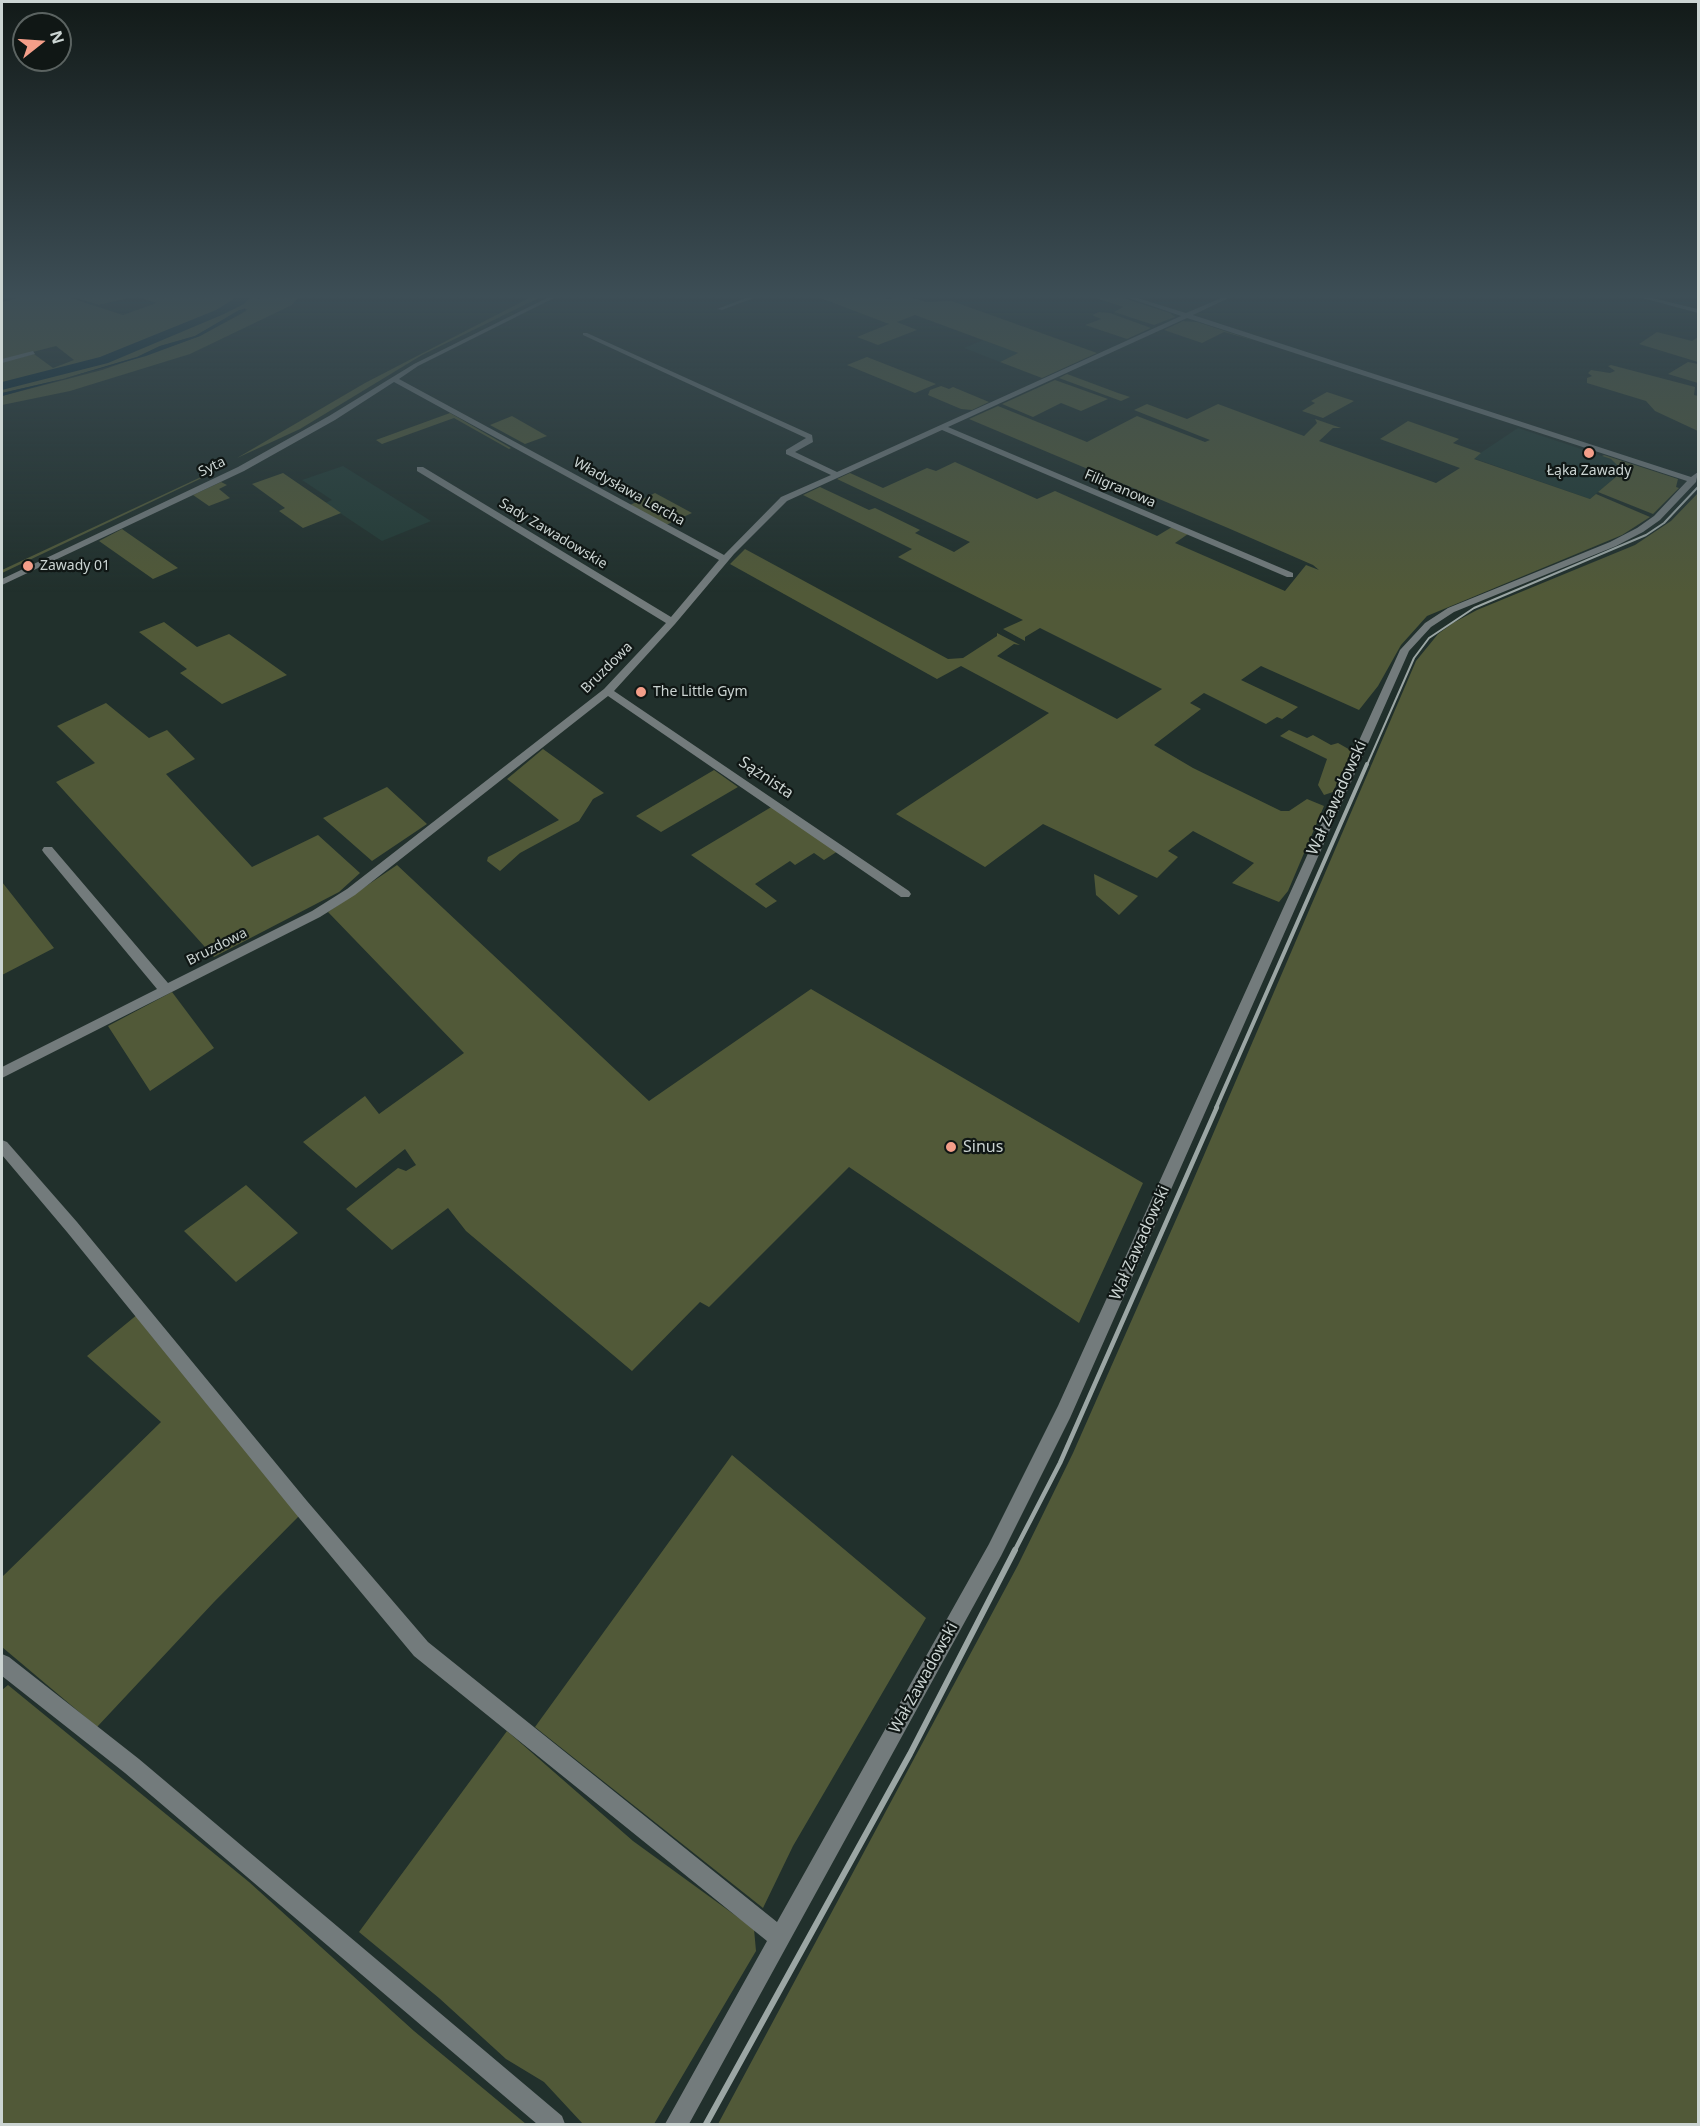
<!DOCTYPE html>
<html>
<head>
<meta charset="utf-8">
<style>
	body { margin:0 }
	#map { position:relative; width:1700px; height:2126px; overflow:hidden; background:#21302c; font-family:"Noto Sans",sans-serif }
	canvas { display:block }
	.frame { position:absolute; inset:0; border:3px solid #cbd4d2; pointer-events:none }
	.north { position:absolute; left:12px; top:12px; width:60px; height:60px; box-sizing:border-box; background:#101715; border:2px solid #5b6361; border-radius:50%; rotate:73deg; font-size:16px; font-weight:700; line-height:24px; text-align:center; color:#cbd4d2 }
	.north::after { content:''; display:block; margin:auto; width:21px; height:27px; background:#f49e89; clip-path:polygon(50% 0,100% 100%,50% 72%,0 100%) }
</style>
</head>
<body>
<div id="map">
<canvas width="1700" height="2126"></canvas>
<div class="frame"></div>
<div class="north">N</div>
</div>
<script>
const ctx = document.querySelector('canvas').getContext('2d');
ctx.lineJoin = 'round';
function fillPath(path, color) {
  ctx.fillStyle = color;
  ctx.fill(path, 'evenodd');
}
function toPath(rows) {
  const path = new Path2D();
  for (const r of rows) {
    path.moveTo(r[0], r[1]);
    for (let i = 2; i < r.length; i += 2) path.lineTo(r[i], r[i + 1]);
  }
  return path;
}
function stroke(path, color, width, dash) {
  ctx.strokeStyle = color;
  ctx.lineWidth = width;
  ctx.lineCap = dash ? 'butt' : 'round';
  ctx.setLineDash(dash || []);
  ctx.stroke(path);
}
function write(font, color, halo, rows, align = 'center') {
  ctx.font = font + ' "Noto Sans",sans-serif';
  ctx.lineWidth = 4.5;
  ctx.setLineDash([]);
  ctx.textBaseline = 'middle';
  ctx.strokeStyle = halo;
  ctx.fillStyle = color;
  for (const [text, x, y, turn = 0] of rows) {
    ctx.save();
    ctx.translate(x, y);
    ctx.rotate((+turn || 0) * Math.PI / 180);
    ctx.textAlign = isNaN(turn) ? turn : align;
    if (halo) ctx.strokeText(text, 0, 0);
    ctx.fillText(text, 0, 0);
    ctx.restore();
  }
}
const built = toPath([
	[983,340,1019,353,1000,362,964,348],
	[1518,428,1611,459,1623,471,1590,499,1473,458],
	[343,466,431,521,382,541,325,503,332,500,302,480]
]);
const green = toPath([
	[25,296,65,296,123,315,156,303,136,296,99,305,70,296,238,296,216,311,87,365,2,384,2,362,34,354,53,368,74,360,56,346,2,360,2,302],
	[247,296,260,296,257,299,271,296,299,296,292,305,190,354,70,391,2,405,2,396,102,370,200,336,239,315,246,311,245,308,195,336,160,346,137,357,63,379,2,393,2,388,90,367,222,313],
	[533,296,543,296,422,355,300,429,237,458,365,383],
	[815,296,876,296,887,299,906,296,926,302,952,301,1097,353,1042,378,1000,362,1018,353,915,315,897,322,917,330,878,345,857,337,889,324],
	[1102,296,1117,296,1170,313,1175,317,1154,325,1114,312,1123,307,1096,298],
	[1099,312,1110,313,1151,328,1127,339,1085,325,1101,319,1092,315],
	[1183,321,1197,322,1256,341,1224,332,1202,343,1164,330],
	[1657,332,1692,341,1698,337,1698,362,1639,344],
	[867,357,936,384,915,393,847,365],
	[1688,362,1698,364,1698,383,1668,374],
	[1611,365,1695,387,1694,395,1698,396,1698,431,1655,411,1646,401,1587,383,1587,378,1592,376,1588,373,1591,370,1610,373,1615,371,1608,366],
	[1067,374,1118,393,1130,397,1121,401,1059,378],
	[1055,380,1108,399,1081,411,1061,403,1033,417,1002,404],
	[941,386,949,389,953,387,989,402,972,410,961,409,928,395,930,390],
	[1327,392,1354,401,1323,418,1302,411,1315,403,1311,401],
	[1147,404,1187,419,1218,404,1304,436,1317,423,1315,419,1341,428,1333,428,1319,441,1436,483,1460,468,1380,439,1408,421,1459,439,1453,443,1481,453,1474,459,1590,499,1596,494,1650,517,1622,535,1427,616,1401,645,1378,686,1359,710,1261,666,1241,680,1298,707,1282,719,1277,717,1266,724,1204,693,1190,703,1201,709,1154,745,1193,768,1281,811,1289,811,1307,799,1324,806,1288,891,1279,902,1232,883,1254,863,1193,831,1168,851,1178,857,1157,878,1043,824,985,867,896,814,1049,713,961,666,937,679,730,564,745,549,948,659,963,658,997,636,997,633,1020,645,1014,644,997,656,1117,719,1162,689,1040,628,1025,637,1025,641,1003,629,1023,620,898,557,912,549,803,495,820,487,869,510,875,508,920,530,915,533,954,552,970,542,837,479,850,473,883,488,927,468,936,471,955,462,1037,499,1055,491,1157,536,1172,527,1188,534,1175,543,1285,591,1306,565,1319,570,1313,565,1228,528,969,419,998,406,1087,442,1137,416,1205,442,1210,440,1134,410],
	[450,413,511,448,509,449,454,418,382,444,376,440],
	[512,416,547,436,525,444,490,425],
	[1604,455,1678,479,1676,487,1679,488,1653,514,1598,492,1623,471,1611,459,1602,456],
	[283,473,318,497,341,513,303,528,279,511,285,508,252,484],
	[201,477,204,477,2,573,2,570],
	[221,482,227,485,219,489,230,498,209,506,193,495],
	[655,493,692,513,666,525,630,505],
	[1698,493,1698,2124,718,2124,1018,1565,1073,1453,1186,1197,1416,661,1438,634,1453,623,1477,610,1635,545,1671,521],
	[122,529,178,568,153,579,99,541],
	[164,622,197,647,229,634,287,675,222,704,180,673,187,669,139,632],
	[106,703,149,738,167,730,195,759,166,774,252,867,318,835,360,873,339,892,214,957,56,782,95,763,57,726],
	[1289,730,1307,738,1313,735,1331,745,1338,743,1352,751,1333,792,1324,795,1318,785,1327,759,1280,736],
	[543,749,604,793,593,799,579,821,520,853,500,871,487,861,488,857,559,820,507,779],
	[714,770,738,787,661,832,636,816],
	[387,787,427,824,372,861,323,818],
	[773,806,838,851,824,860,814,853,795,865,790,861,755,884,777,901,766,908,691,855],
	[397,865,649,1101,811,989,1143,1183,1079,1323,849,1167,709,1307,700,1302,632,1371,466,1231,448,1208,392,1250,346,1209,398,1168,406,1171,416,1165,405,1149,356,1188,303,1142,365,1096,379,1114,464,1053,328,912],
	[1094,874,1138,896,1119,915,1096,895],
	[2,882,54,948,2,975],
	[172,992,214,1048,150,1091,108,1026],
	[246,1185,298,1233,236,1282,184,1231],
	[138,1314,299,1516,214,1602,97,1727,2,1647,2,1577,161,1422,87,1356],
	[732,1455,926,1618,793,1846,763,1908,535,1727],
	[8,1685,249,1882,414,2031,526,2124,2,2124,2,1690],
	[507,1731,633,1841,754,1929,756,1951,654,2124,583,2124,544,2082,506,2059,439,1998,359,1932]
]);
const water = toPath([
	[248,309,200,336,146,356,2,396,2,393,63,379,137,357,160,346,195,336,239,310]
]);
const river = toPath([
	[239,296,251,296,244,304,224,314,108,363,2,390,2,382,100,357,216,310,239,296]
]);
const minor = toPath([
	[551,296,558,296,418,366,399,379,724,555,781,497,831,475,786,454,786,450,806,438,583,335,583,333,587,333,812,435,813,442,795,452,837,472,1181,316,1123,296,1131,296,1186,313,1226,296,1233,296,1193,315,1691,477,1698,472,1696,482,1660,520,1643,532,1616,546,1454,612,1431,627,1409,651,1070,1418,1001,1556,689,2124,665,2124,767,1941,414,1656,295,1513,67,1232,2,1155,2,1140,7,1142,77,1222,307,1501,428,1642,777,1922,989,1544,1058,1406,1400,650,1425,623,1448,608,1610,542,1637,528,1654,516,1687,481,1187,318,948,427,1293,573,1293,577,1287,577,942,430,787,501,734,554,675,624,614,691,909,891,911,894,909,897,901,897,608,696,355,895,320,917,2,1078,2,1067,157,989,44,853,42,850,44,847,52,847,168,983,312,911,347,889,604,689,666,623,417,471,417,467,423,467,671,617,719,560,394,382,335,420,244,471,2,585,2,579,238,467,329,416,414,364,551,296],
	[751,296,759,296,722,310,717,309,751,296],
	[1635,296,1644,296,1698,309,1698,313,1635,296],
	[33,351,35,354,2,363,2,359,33,351],
	[2,1654,9,1657,139,1759,562,2116,565,2124,537,2124,125,1773,2,1676,2,1654]
]);
const railFar3 = toPath([
	[1367,765,1414,658,1429,638,1474,608,1646,535,1664,523,1698,487]
]);
const railFar2 = toPath([
	[1216,1108,1367,764]
]);
const railFar1 = toPath([
	[1014,1552,1060,1463,1217,1107]
]);
const rail = toPath([
	[706,2124,910,1754,1015,1550]
]);
const markers = [
	[1589,453,6,"#f49e89"],
	[28,566,6,"#f49e89"],
	[641,692,6,"#f49e89"],
	[951,1147,6,"#f49e89"]
];
const farStreetnames = [
	["Syta",212,467,-26],
	["Filigranowa",1120,489,23],
	["Władysława Lercha",629,492,29],
	["Sady Zawadowskie",553,534,31],
	["Bruzdowa",607,668,-45],
	["Bruzdowa",217,947,-27]
];
const farPoinames = [
	["Łąka Zawady",1589,471,"center"],
	["Zawady 01",40,566],
	["The Little Gym",653,692]
];
const streetNames = [
	["Sążnista",766,778,34],
	["Wał Zawadowski",1337,798,-66],
	["Wał Zawadowski",1140,1243,-66],
	["Wał Zawadowski",924,1678,-61]
];
const poiNames = [
	["Sinus",963,1147]
];
fillPath(built, '#233b35');
fillPath(green, '#515938');
fillPath(water, '#00202f');
fillPath(river, '#00202f');
fillPath(minor, '#737b7c');
stroke(railFar3, '#9ba6a4', 2);
stroke(railFar2, '#9ba6a4', 4);
stroke(railFar1, '#9ba6a4', 4.5);
stroke(rail, '#9ba6a4', 6);
const sky = ctx.createLinearGradient(0, 0, 0, 593);
sky.addColorStop(0, '#121a18');
sky.addColorStop(0.5, '#3d4e56');
sky.addColorStop(1, '#3d4e5600');
ctx.fillStyle = sky;
ctx.fillRect(0, 0, 1700, 593);
for (const [x, y, r, color] of markers) {
  const dot = new Path2D();
  dot.arc(x, y, r, 0, 2 * Math.PI);
  ctx.fillStyle = color;
  ctx.fill(dot);
  stroke(dot, '#101715', 2);
}
write('14px', '#cbd4d2', '#101715', farStreetnames);
write('14px', '#cbd4d2', '#101715', farPoinames, 'left');
write('16px', '#cbd4d2', '#101715', streetNames);
write('16px', '#cbd4d2', '#101715', poiNames, 'left');
</script>
</body>
</html>
